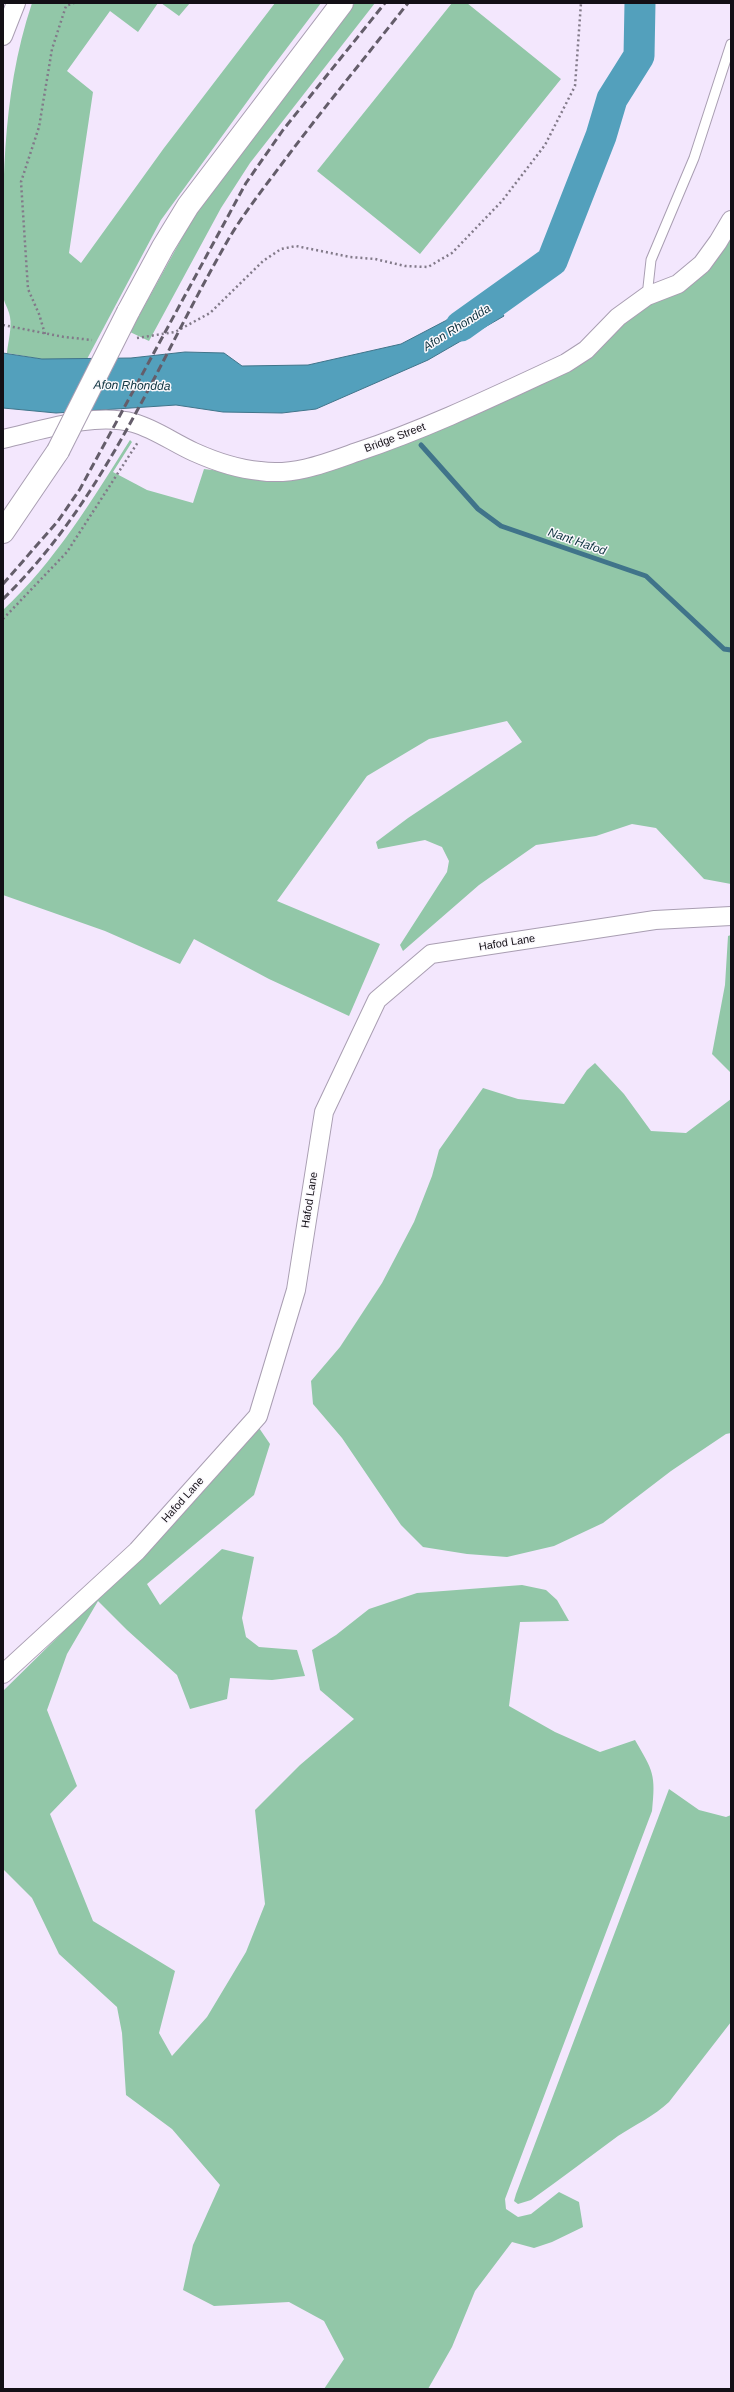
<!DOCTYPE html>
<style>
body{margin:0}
#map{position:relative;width:734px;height:2392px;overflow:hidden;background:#f3e7fd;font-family:Helvetica,sans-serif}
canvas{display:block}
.frame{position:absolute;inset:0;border:4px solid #130f16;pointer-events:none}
</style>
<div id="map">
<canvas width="734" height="2392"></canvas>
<div class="frame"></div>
</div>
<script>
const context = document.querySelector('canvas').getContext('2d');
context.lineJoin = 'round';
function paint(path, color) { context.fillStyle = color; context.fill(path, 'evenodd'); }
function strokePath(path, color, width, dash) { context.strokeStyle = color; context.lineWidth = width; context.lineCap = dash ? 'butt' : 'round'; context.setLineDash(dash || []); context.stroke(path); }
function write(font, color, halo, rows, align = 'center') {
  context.font = font + ' Helvetica,sans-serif'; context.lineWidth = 3; context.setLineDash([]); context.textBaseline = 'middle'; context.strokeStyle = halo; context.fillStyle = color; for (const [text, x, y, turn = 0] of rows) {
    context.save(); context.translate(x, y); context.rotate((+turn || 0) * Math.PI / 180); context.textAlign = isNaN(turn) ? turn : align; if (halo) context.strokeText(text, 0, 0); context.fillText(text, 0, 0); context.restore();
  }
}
const green = new Path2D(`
 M 32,3 L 158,3 L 138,32 L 110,11 L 67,71 L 93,92 L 69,253 L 81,263 L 164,148 L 275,3 L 321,3 L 268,73 L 161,220 L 87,359 L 42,359 L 7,353 C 8,342 12,328 10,317 C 9,309 3,302 3,294 C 3,194 0,99 32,3 Z
 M 161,3 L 190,3 L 179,16 Z
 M 355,3 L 375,3 L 250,163 L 221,208 L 149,341 L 130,332 L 194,216 L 277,103 Z
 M 452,3 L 467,3 L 561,79 L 420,254 L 317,171 Z
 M 731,234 L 731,884 L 704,879 L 656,828 L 632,824 L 596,836 L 536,845 L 479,885 L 403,951 L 400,945 L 447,872 L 449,861 L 442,847 L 425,840 L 378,849 L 376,842 L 408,818 L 522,742 L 507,721 L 429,739 L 367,776 L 277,901 L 380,944 L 349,1016 L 269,979 L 194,939 L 180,964 L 105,931 L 3,895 L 3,610 C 54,563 93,499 130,440 L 132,442 L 113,472 L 147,490 L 193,503 L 204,469 L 237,473 L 312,475 L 343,467 L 432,428 L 604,338 Z
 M 731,935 L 731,1073 L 712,1054 L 725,985 L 728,936 Z
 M 595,1063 L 624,1094 L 651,1131 L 686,1133 L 731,1099 L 731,1433 L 726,1434 L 671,1471 L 603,1523 L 554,1546 L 507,1557 L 467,1554 L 423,1547 L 401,1525 L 342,1438 L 313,1404 L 311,1381 L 340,1347 L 382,1283 L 414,1222 L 432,1176 L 439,1150 L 483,1088 L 518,1099 L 564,1104 L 587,1070 Z
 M 257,1425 L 270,1444 L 254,1495 L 147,1584 L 160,1605 L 222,1549 L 254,1557 L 242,1618 L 246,1637 L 259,1647 L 297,1650 L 305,1676 L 272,1680 L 230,1678 L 227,1699 L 190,1709 L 177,1675 L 127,1630 L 98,1601 L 67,1654 L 47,1710 L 77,1786 L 50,1814 L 93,1921 L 175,1971 L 159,2033 L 172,2056 L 207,2017 L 246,1952 L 265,1904 L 255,1810 L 300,1765 L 354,1719 L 320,1690 L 312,1650 L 336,1635 L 369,1609 L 417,1593 L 522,1585 L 546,1590 L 557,1600 L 569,1621 L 520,1622 L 509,1706 L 555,1732 L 600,1752 L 635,1740 C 653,1771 656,1774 652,1811 L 505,2199 L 506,2209 L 518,2217 L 531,2214 L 559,2192 L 579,2202 L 583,2227 L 552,2242 L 534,2248 L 512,2242 L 475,2291 L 452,2347 L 428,2389 L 324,2389 L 344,2359 L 324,2321 L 289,2302 L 214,2306 L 183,2290 L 193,2245 L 220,2185 L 172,2129 L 126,2095 L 122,2033 L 117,2007 L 59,1954 L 32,1898 L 3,1869 L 3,1691 L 70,1625 Z
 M 669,1789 L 699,1810 L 726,1817 L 731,1815 L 731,2022 L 669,2102 C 654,2116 635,2125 618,2136 C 589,2157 561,2179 531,2200 L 518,2204 L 514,2201 L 516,2194 Z`);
const water = new Path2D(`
 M 489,293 L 504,316 L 428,360 L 316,409 L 282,413 L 223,412 L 176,405 L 56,413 L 3,408 L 3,353 L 42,359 L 131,358 L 185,352 L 224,353 L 242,366 L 308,365 L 401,344 L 445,321 Z`);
const stream = new Path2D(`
 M 421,445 L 478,509 L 501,526 L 646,576 L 724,649 L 731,650`);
const river = new Path2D(`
 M 461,326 L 552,261 L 601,136 L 612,99 L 639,56 L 640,3`);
const path = new Path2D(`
 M 3,325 L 64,337 L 92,340
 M 45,334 L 39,314 L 28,289 L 21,182 L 39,127 L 52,49 L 66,6 L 74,3
 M 137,338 L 175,332 L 210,313 L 263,261 L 281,249 L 296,246 L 350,257 L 375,259 L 405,266 L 428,267 L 452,253 L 502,201 L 545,145 L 575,86 L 581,3
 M 3,619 L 67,552 L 138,442`);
const lane = new Path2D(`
 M 647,296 L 651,260 L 694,158 L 731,44`);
const street = new Path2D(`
 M 3,36 L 16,3
 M 3,439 C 43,430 94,412 134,423 C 155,429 174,443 194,452 C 214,461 238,469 260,471 C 294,476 326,463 357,452 C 429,428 497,395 566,363 L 586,350 L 618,317 L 647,296 L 678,284 L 702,264 L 718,242 L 731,220
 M 3,1674 L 137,1551 L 258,1416 L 296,1290 L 324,1112 L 377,1000 L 431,954 L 655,920 L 731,916`);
const primary = new Path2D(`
 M 128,312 L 163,247 L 188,206 L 342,3
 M 3,532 L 58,451`);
const rail = new Path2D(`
 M 3,584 L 58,521 L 80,489 L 246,183 L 283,130 L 385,3
 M 3,599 C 106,499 157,363 228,240 C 245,211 267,184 287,157 C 326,105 368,54 408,3`);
const primaryBridge = new Path2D(`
 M 58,451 L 128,312`);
const streetNames = [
 ["Bridge Street",395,438,-21],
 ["Hafod Lane",507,943,-9],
 ["Hafod Lane",310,1200,-81],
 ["Hafod Lane",183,1500,-48]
];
const waterNames = [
 ["Afon Rhondda",457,328,-32],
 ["Afon Rhondda",132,386,1],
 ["Nant Hafod",577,542,19]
];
paint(green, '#92c7a8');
paint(water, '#53a0bc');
strokePath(water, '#40748a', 1);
strokePath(stream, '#40748a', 5);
strokePath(river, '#53a0bc', 31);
strokePath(lane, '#a99eb2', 11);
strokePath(street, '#a99eb2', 20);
strokePath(primary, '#a99eb2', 24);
strokePath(path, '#827a89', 2.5, [2, 3]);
strokePath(lane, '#fff', 9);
strokePath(street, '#fff', 18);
strokePath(primary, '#fff', 22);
strokePath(rail, '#645d6a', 3, [8, 4]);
strokePath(primaryBridge, '#a99eb2', 24, []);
strokePath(primaryBridge, '#fff', 22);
write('11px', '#130f16', '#fbf9fd', streetNames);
write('italic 12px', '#0d323e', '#fbf9fd', waterNames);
</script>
